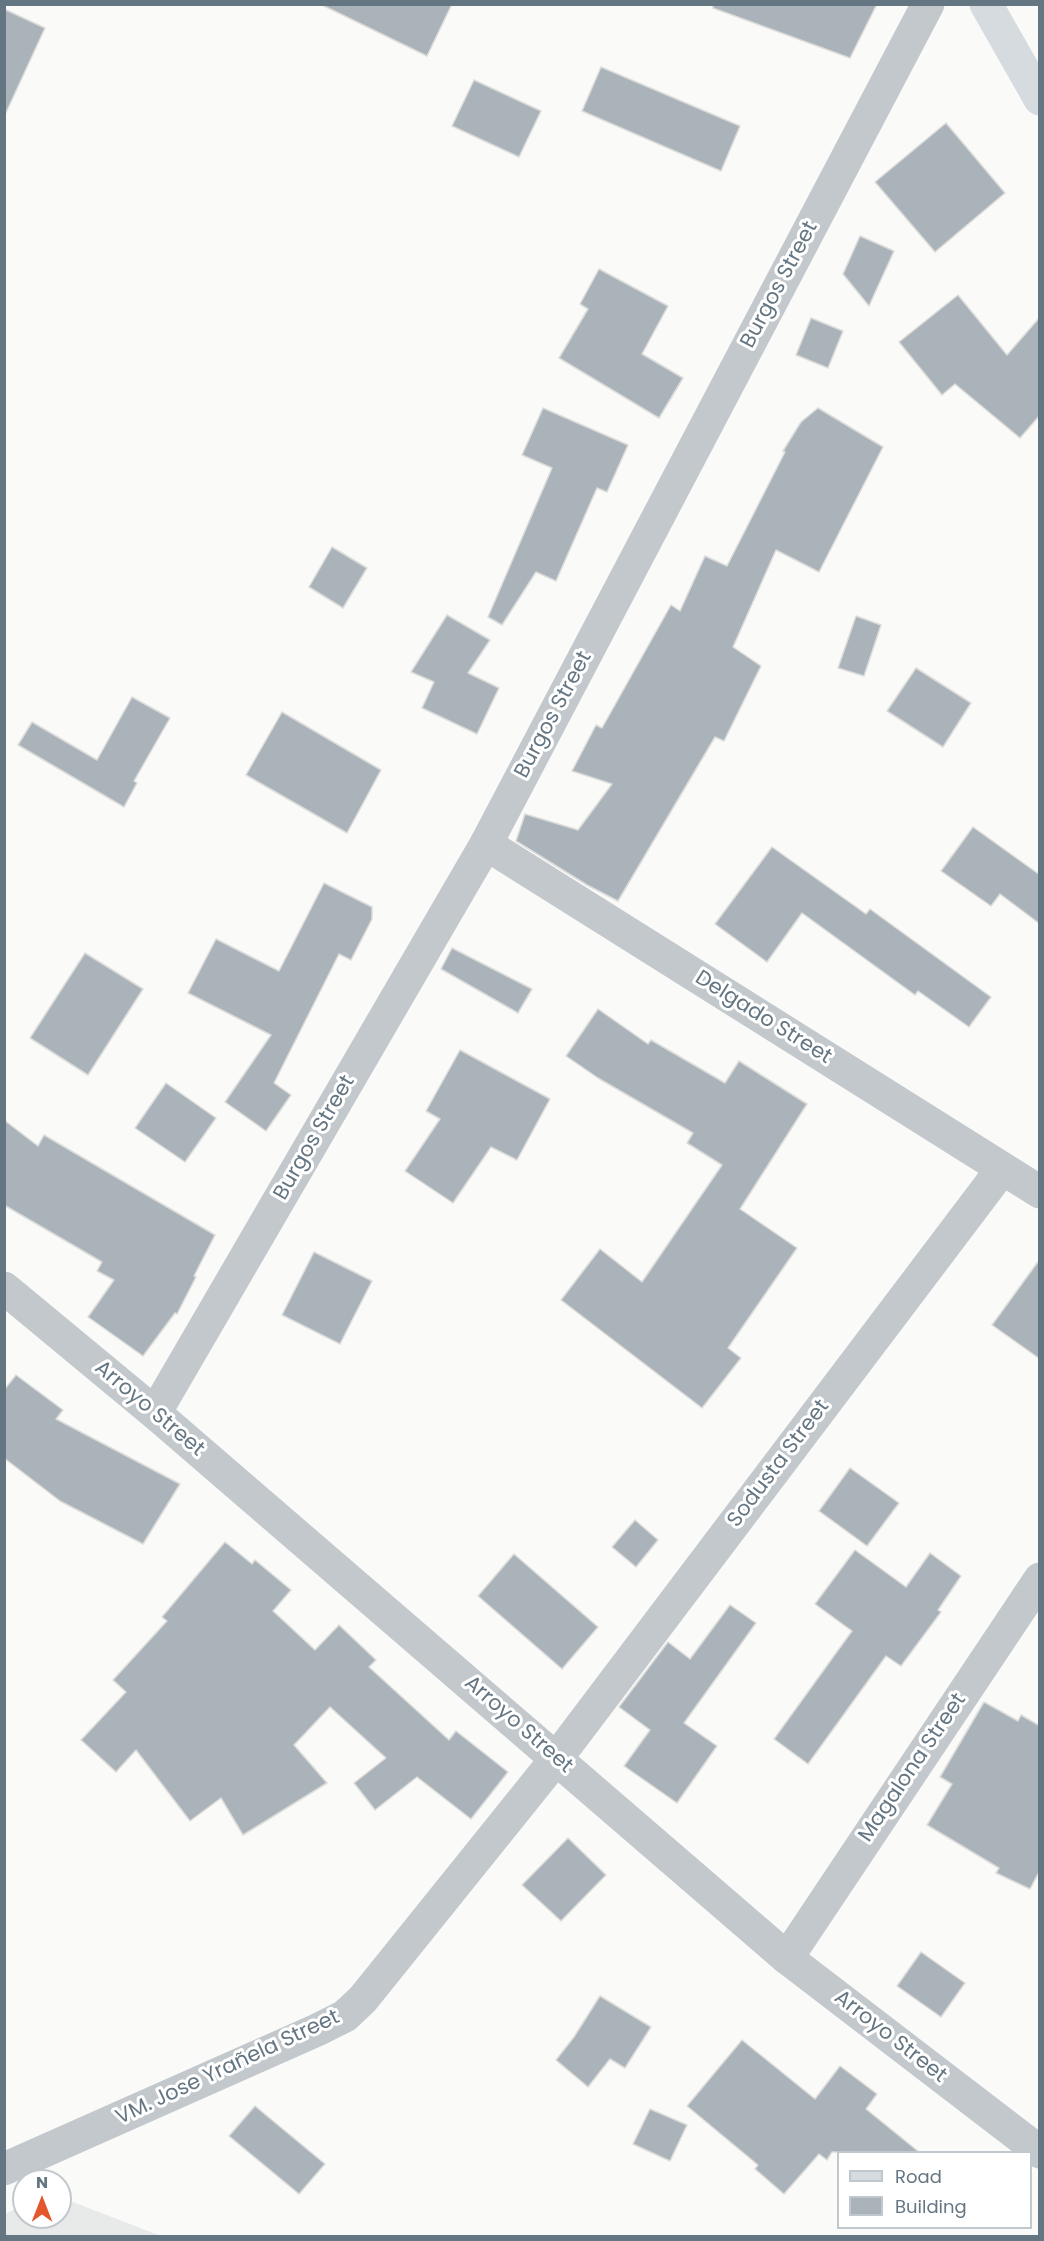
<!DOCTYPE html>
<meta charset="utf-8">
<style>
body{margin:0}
#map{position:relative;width:1044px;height:2241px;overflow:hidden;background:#fafaf8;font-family:Poppins,sans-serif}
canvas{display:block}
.frame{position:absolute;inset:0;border:6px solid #657683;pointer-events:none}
.legend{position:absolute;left:837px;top:2151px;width:195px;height:78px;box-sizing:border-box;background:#fff;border:2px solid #c1c8cd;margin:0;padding:8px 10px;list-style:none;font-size:18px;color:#657683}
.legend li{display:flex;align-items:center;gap:12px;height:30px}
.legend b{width:30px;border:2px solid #c1c8cd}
.north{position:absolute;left:12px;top:2169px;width:60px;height:60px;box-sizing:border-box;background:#fff;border:2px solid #c1c8cd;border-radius:50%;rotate:0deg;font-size:16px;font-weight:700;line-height:24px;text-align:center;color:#657683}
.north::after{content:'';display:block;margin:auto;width:21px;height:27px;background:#e4572e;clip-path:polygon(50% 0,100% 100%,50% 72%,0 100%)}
</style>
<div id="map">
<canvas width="1044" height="2241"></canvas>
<div class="frame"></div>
<ul class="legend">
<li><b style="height:8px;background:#d6dbdf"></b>Road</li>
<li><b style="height:16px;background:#aab3b9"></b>Building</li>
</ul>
<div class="north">N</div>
</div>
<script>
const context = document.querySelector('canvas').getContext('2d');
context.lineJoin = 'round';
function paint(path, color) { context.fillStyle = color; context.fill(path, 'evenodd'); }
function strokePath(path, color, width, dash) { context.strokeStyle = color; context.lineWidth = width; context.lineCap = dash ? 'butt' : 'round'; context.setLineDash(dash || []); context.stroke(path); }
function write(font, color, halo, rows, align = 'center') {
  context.font = font + ' Poppins,sans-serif'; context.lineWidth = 6; context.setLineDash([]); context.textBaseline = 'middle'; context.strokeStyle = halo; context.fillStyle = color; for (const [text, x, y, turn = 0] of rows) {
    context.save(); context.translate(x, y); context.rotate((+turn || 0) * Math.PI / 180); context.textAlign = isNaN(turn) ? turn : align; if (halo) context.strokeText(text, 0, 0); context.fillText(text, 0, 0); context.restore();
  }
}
const built = new Path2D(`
 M 60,2197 L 161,2236 L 5,2236 L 5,2214 L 24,2205 L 24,2217 L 60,2217 Z`);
const building = new Path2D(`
 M 320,4 L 452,4 L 427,56 Z
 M 713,4 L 877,4 L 850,58 L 713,8 Z
 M 4,9 L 45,28 L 4,117 Z
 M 601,67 L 740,126 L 721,171 L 582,111 Z
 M 474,80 L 541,111 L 519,157 L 452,126 Z
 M 946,123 L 1005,193 L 935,252 L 875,182 Z
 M 860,236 L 894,251 L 869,306 L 843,274 Z
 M 599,269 L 668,306 L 642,354 L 683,378 L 659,418 L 559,358 L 588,309 L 580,304 Z
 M 958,295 L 1007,355 L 1040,317 L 1040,415 L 1020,438 L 955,384 L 942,395 L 899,342 Z
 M 811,318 L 843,331 L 828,368 L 796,355 Z
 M 543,408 L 628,445 L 607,492 L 597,488 L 556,581 L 536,572 L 502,625 L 488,617 L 552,468 L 522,455 Z
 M 818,408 L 883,447 L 819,572 L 776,550 L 733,647 L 761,666 L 724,741 L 715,737 L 618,901 L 587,885 L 516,841 L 525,814 L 578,830 L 612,784 L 572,771 L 596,725 L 602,728 L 671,605 L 680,611 L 705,556 L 727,566 L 785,452 L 783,451 L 801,422 Z
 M 332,547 L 367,568 L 343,608 L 309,587 Z
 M 447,615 L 490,640 L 468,673 L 499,688 L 477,734 L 422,708 L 434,682 L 411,672 Z
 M 856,616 L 881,625 L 864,676 L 838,668 Z
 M 916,668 L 971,703 L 943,747 L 887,711 Z
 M 132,697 L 170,718 L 134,781 L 137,783 L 124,807 L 18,745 L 32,722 L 97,760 Z
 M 282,712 L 381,770 L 347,833 L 246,775 Z
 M 973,827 L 1040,875 L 1040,924 L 1000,894 L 991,906 L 941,871 Z
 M 772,847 L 866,914 L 870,909 L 991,997 L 969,1027 L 918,991 L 915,995 L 802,913 L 767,962 L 715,924 Z
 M 324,883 L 372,907 L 372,919 L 351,960 L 339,954 L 274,1083 L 291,1095 L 266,1131 L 225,1102 L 271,1035 L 188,993 L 216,939 L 279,971 Z
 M 452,948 L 532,989 L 518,1013 L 441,969 Z
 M 85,953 L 143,989 L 88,1075 L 30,1038 Z
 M 598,1009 L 648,1044 L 651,1040 L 725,1083 L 739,1061 L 807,1104 L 740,1209 L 797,1248 L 728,1348 L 741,1358 L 702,1408 L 561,1300 L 600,1249 L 642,1282 L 722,1165 L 687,1143 L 693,1133 L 598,1078 L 566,1056 Z
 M 460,1050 L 550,1099 L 517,1160 L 491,1147 L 453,1203 L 405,1171 L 440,1119 L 426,1111 Z
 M 166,1083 L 216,1118 L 185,1162 L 135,1128 Z
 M 4,1120 L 38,1146 L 44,1135 L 215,1235 L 194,1276 L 196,1277 L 177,1314 L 175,1313 L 143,1356 L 88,1317 L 114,1280 L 97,1271 L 102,1262 L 4,1205 Z
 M 314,1252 L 372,1281 L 340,1344 L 282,1315 Z
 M 1040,1259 L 1040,1359 L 992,1325 Z
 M 16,1375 L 63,1410 L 56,1419 L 180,1484 L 143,1544 L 60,1501 L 4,1458 L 4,1390 Z
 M 850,1468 L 899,1503 L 867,1546 L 819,1511 Z
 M 635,1520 L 658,1540 L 636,1567 L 612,1547 Z
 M 225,1542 L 252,1564 L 255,1560 L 291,1590 L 273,1611 L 315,1650 L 339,1625 L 376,1660 L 369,1667 L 449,1740 L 456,1731 L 508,1772 L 471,1819 L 417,1777 L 375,1810 L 354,1783 L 386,1758 L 330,1707 L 294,1745 L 327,1783 L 243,1835 L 221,1798 L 190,1821 L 136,1750 L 116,1772 L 81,1740 L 126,1692 L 113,1680 L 167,1621 L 162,1617 Z
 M 855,1550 L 906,1587 L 930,1553 L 961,1576 L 938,1610 L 941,1612 L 901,1666 L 886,1656 L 808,1764 L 774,1739 L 852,1631 L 815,1604 Z
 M 514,1554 L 598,1627 L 562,1669 L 478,1596 Z
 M 730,1605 L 756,1623 L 684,1723 L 717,1746 L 677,1803 L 624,1766 L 650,1730 L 619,1707 L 668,1642 L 690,1659 Z
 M 984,1702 L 1018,1721 L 1021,1715 L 1040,1726 L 1040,1870 L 1030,1889 L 996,1873 L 999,1868 L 927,1825 L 952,1784 L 940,1777 Z
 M 568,1838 L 606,1875 L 561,1921 L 522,1885 Z
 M 921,1952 L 965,1983 L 941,2017 L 897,1986 Z
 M 600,1996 L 651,2027 L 625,2068 L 610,2059 L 588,2087 L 556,2060 L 574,2037 Z
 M 742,2040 L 815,2099 L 840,2066 L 877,2094 L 866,2109 L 919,2152 L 832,2152 L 827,2160 L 819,2154 L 784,2194 L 755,2169 L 758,2165 L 687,2106 Z
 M 255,2106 L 325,2164 L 299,2194 L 229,2136 Z
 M 650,2109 L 687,2125 L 670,2161 L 633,2144 Z`);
const minor = new Path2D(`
 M 486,844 L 1040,1192
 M 4,1288 L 155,1413
 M 787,1958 L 1040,1579
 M 4,2169 L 317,2030 L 345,2016 L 363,1999 L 556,1759 L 1002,1169`);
const tertiary = new Path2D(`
 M 928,4 L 486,844 L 155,1413 L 787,1958 L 1040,2152`);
const primary = new Path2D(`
 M 986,4 L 1040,99`);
const streetNames = [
 ["Burgos Street",780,285,-62],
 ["Burgos Street",554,715,-62],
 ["Delgado Street",763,1018,32],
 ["Burgos Street",315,1138,-60],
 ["Arroyo Street",149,1409,40],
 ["Sodusta Street",779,1464,-53],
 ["Arroyo Street",518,1725,41],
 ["Magalona Street",913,1768,-56],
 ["Arroyo Street",890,2037,38],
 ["VM. Jose Yrañela Street",228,2068,-25]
];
paint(built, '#e8e9e9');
paint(building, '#aab3b9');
strokePath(building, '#dcdcda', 1.5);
strokePath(minor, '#c3c8cc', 33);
strokePath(tertiary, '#c3c8cc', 33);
strokePath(primary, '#d6dbdf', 33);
write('21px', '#657683', '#fff', streetNames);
</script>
